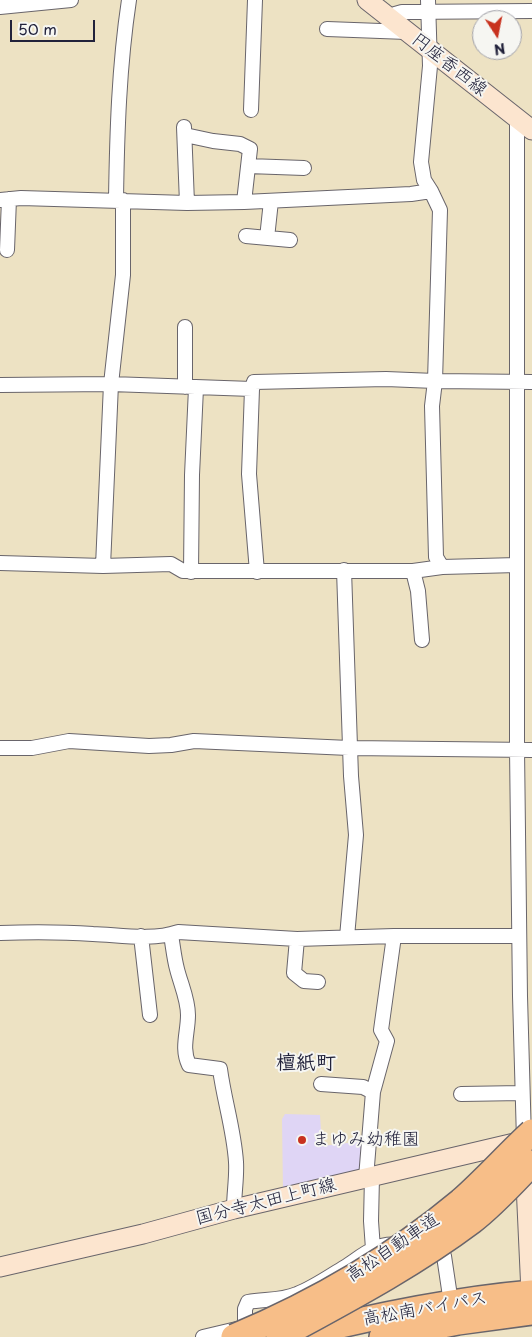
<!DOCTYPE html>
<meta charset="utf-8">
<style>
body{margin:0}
#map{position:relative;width:532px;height:1337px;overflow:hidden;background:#ede2c3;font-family:"Playpen Sans",sans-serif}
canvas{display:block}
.north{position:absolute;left:472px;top:10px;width:50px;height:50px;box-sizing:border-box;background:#f6f6f2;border:1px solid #a1a1a9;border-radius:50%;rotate:169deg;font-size:14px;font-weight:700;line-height:20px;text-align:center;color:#22223b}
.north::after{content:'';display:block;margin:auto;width:18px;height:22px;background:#c8321e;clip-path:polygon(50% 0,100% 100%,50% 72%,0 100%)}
.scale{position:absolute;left:10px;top:20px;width:85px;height:22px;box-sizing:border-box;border:2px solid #22223b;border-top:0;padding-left:6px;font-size:15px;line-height:18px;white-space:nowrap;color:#22223b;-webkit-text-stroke:4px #f6f6f2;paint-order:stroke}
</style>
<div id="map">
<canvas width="532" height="1337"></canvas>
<div class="north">N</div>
<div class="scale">50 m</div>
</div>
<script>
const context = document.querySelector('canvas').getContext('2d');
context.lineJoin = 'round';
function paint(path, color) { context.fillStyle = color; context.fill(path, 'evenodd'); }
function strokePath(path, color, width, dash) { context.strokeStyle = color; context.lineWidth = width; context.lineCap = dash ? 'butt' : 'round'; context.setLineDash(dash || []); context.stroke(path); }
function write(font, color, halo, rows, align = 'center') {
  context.font = font + ' "Playpen Sans","Klee One",sans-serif'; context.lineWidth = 4; context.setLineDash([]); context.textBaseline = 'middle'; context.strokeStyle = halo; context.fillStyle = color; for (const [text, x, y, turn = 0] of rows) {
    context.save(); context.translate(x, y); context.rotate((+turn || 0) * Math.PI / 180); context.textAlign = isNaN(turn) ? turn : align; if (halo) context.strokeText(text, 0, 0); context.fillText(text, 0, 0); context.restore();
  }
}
const built = new Path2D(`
 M 285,1114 L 320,1115 L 322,1146 L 364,1141 L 363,1174 L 283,1191 L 282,1119 Z`);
const street = new Path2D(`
 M 428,0 L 430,66 L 421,162 L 424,180 L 431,191 L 440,210 L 435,381 L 432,406 L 436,557 L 442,567
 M 0,7 L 71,0
 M 389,18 L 395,14 L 402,12 L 532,11
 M 327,29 L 407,32
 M 251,110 L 255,0
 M 517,118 L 517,749 L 520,996 L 524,1140
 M 184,127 L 187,203
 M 185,135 L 213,141 L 240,144 L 250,149 L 244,202
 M 248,166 L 304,168
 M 0,200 L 21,198 L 187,203 L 244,202 L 411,194 L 431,191
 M 116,200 C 117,133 119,66 129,0
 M 246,236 L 290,240
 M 267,238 L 271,201
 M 7,250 L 9,199
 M 185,327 L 185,387
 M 0,385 L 111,384 L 252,389 L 254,382 L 386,379 L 435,381 L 532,382
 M 252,389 L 249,474 L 257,572
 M 0,563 L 103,566 L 171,564 L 183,571 L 413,571 L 442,567 L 517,565
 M 103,566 L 111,384 L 123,275 L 123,200
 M 344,570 L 351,776 L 356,835 L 347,937
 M 413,571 L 418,591 L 422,640
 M 191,572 L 192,475 L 196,388
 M 0,748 L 32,748 L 69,741 L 149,746 L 171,745 L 194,741 L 349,748 L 532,750
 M 0,933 C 31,932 62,932 93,934 C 120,935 152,941 178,932 L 297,939 L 394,936 L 519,936
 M 171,935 C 173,946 174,958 177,969 C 181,985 188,999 188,1015 C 188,1033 181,1048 189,1065 L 220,1069 C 224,1100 234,1130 236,1162 C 237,1177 234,1193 234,1209
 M 141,936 L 150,1015
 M 297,939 L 294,973 L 304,981 L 318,982
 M 321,1084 L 363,1087 L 373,1092
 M 461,1094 L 522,1093
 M 372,1177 L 371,1221 L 373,1249
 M 366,1178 L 373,1092 L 387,1041 L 381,1030 L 394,936
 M 428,1250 L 440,1252 L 444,1256 L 451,1303
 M 245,1327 L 245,1309 L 248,1302 C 264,1299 281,1301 297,1294 C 313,1288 330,1276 345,1267 C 361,1257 376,1242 397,1245
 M 203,1337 L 241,1328`);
const secondary = new Path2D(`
 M 367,0 L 532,130
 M 525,1162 L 531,1293
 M 0,1267 L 143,1234 L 234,1209 L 523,1141`);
const highway = new Path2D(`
 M 291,1337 C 370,1317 451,1300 532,1293
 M 382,1337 L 458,1322 L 532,1312`);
const highwayBridge = new Path2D(`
 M 234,1337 C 315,1303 394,1257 461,1201 C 486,1179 508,1154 532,1132
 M 279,1337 C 345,1301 412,1266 472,1221 C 493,1205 514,1182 532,1163`);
const markers = [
 [302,1140,5,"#c8321e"]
];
const streetNames = [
 ["円座香西線",449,65,38],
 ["国分寺太田上町線",266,1202,-14],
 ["高松自動車道",393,1248,-34],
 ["高松南バイパス",425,1309,-10]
];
const poiNames = [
 ["まゆみ幼稚園",312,1140]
];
const quarterNames = [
 ["檀紙町",306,1063]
];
paint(built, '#dfd5f5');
strokePath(street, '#69656b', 16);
strokePath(secondary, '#69656b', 21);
strokePath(highway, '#69656b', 28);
strokePath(street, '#fff', 14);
strokePath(secondary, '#fce5cf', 19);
strokePath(highway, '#f7be88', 25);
strokePath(highwayBridge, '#69656b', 28, []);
strokePath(highwayBridge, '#f7be88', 25);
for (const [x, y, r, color] of markers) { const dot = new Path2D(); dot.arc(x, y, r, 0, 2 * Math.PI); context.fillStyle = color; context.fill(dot); strokePath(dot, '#f6f6f2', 2); }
write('18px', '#22223b', '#f6f6f2', streetNames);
write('18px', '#22223b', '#f6f6f2', poiNames, 'left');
write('bold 20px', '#22223b', '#f6f6f2', quarterNames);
</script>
